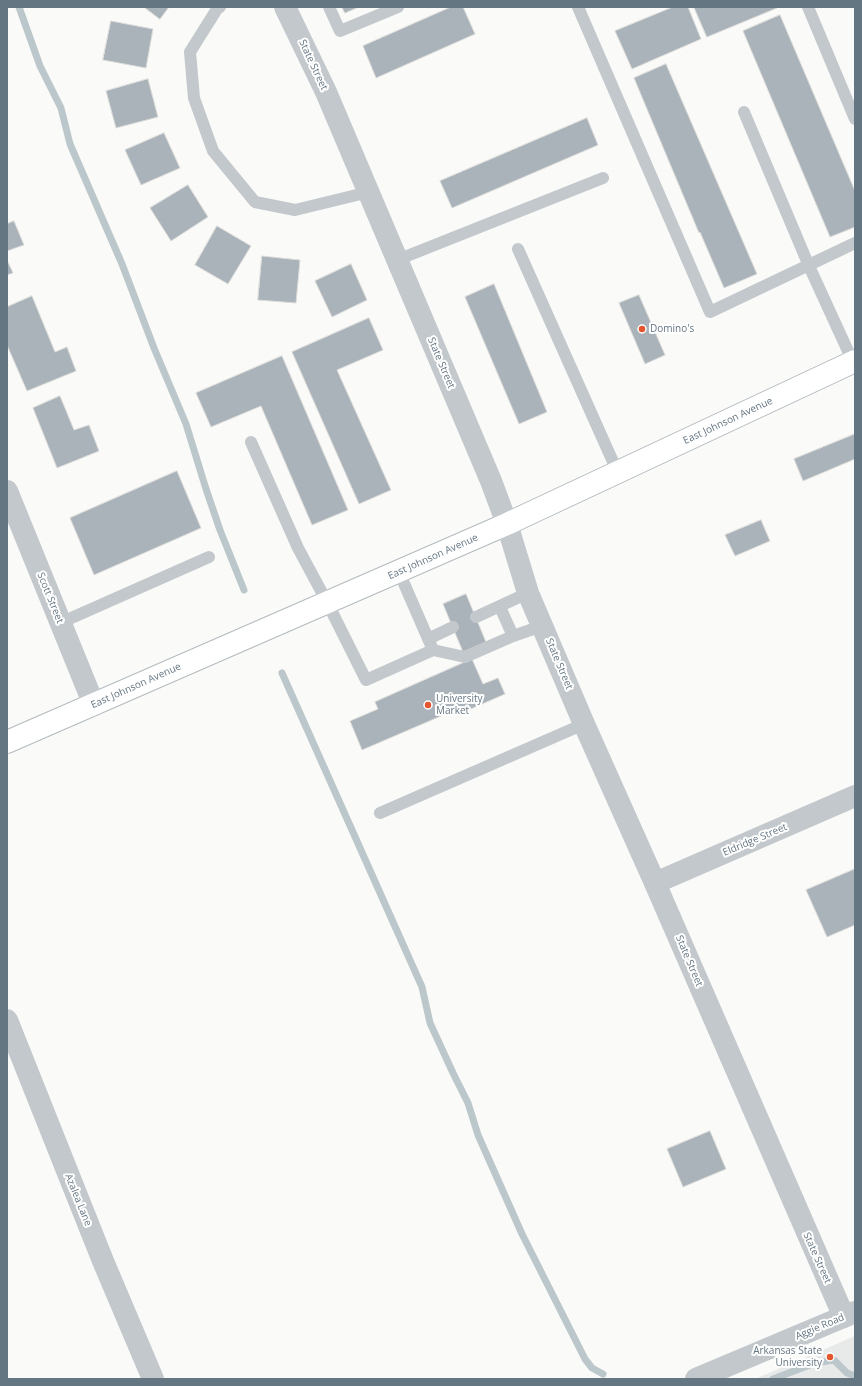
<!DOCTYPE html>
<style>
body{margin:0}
#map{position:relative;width:862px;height:1386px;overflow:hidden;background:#fafaf8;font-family:"Open Sans",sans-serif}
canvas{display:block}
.frame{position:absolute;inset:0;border:8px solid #657683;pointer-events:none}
</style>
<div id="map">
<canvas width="862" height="1386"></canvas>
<div class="frame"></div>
</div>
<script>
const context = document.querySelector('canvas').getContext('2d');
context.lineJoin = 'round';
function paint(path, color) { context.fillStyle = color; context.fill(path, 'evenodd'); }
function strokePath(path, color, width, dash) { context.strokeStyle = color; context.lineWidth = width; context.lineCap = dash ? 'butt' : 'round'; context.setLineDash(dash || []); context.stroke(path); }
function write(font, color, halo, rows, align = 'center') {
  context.font = font + ' "Open Sans",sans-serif'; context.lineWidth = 4; context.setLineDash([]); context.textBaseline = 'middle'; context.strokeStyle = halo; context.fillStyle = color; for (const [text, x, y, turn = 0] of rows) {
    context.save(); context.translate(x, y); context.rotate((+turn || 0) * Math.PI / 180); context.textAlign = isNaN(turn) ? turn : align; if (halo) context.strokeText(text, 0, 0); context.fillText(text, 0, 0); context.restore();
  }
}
const built = new Path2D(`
 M 855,1336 L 855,1379 L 755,1379 Z`);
const stream = new Path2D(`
 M 19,7 L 40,66 L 61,108 L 70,144 L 122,264 L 154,348 L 186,424 L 206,489 L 220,530 L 244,590
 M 282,673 L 422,987 L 430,1023 L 453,1073 L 468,1103 L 478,1135 L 522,1234 L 585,1359 L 592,1368 L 603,1374
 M 773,1379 L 815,1363 L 834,1360 L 847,1373 L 855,1376`);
const building = new Path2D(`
 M 144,7 L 169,7 L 160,19 Z
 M 342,7 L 359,7 L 345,13 Z
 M 451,7 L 463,7 L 475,34 L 376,78 L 363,46 Z
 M 673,7 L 688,7 L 701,39 L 632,69 L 615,31 Z
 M 694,7 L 777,7 L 777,8 L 707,37 Z
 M 780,15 L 855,191 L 855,227 L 830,237 L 743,31 Z
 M 111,21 L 153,29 L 146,68 L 103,60 Z
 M 666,64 L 757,274 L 724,288 L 700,232 L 699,233 L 634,78 Z
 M 148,79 L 158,117 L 116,128 L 106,91 Z
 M 587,118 L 598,145 L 452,208 L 440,181 Z
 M 164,133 L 180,168 L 141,185 L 125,150 Z
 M 188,185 L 208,217 L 171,241 L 150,208 Z
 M 14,221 L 24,245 L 7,251 L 7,224 Z
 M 217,226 L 251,246 L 228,284 L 195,265 Z
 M 262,256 L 300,260 L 296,303 L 258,300 Z
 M 7,260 L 13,273 L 7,275 Z
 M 351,264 L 367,300 L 332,317 L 315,281 Z
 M 494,284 L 547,412 L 519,424 L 465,297 Z
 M 639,295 L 665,355 L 645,364 L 619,303 Z
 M 32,296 L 55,352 L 67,347 L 76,371 L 27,391 L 7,345 L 7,307 Z
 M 369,318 L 383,350 L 337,370 L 391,490 L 359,504 L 292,352 Z
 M 282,356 L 348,510 L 312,525 L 261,406 L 211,427 L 196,393 Z
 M 60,396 L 74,430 L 89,425 L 99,451 L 57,468 L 33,408 Z
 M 855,434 L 855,459 L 803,481 L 794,459 Z
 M 177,471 L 201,528 L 94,575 L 70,518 Z
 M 761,520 L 770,541 L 735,556 L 725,535 Z
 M 466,594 L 486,642 L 463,652 L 443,604 Z
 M 472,659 L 483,684 L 498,678 L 505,694 L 457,715 L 455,710 L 362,750 L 350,721 L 378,709 L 375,702 Z
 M 855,869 L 855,925 L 827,937 L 806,890 Z
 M 710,1131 L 726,1169 L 683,1187 L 667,1149 Z`);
const service = new Path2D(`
 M 220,7 L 217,9 L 190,52 L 194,98 L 213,151 L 255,202 L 295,210 L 369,192
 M 329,7 L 340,31 L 398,7
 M 578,7 L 710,312 L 855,243
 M 808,7 L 855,119
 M 744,112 L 809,266 L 853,362
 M 518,249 L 618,473
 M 397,260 L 603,178
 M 251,442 L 298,548 L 327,602 L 366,680 L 433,650 L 399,572
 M 500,607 L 513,636
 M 476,617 L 528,593
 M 60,623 L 209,557
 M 428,639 L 453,627
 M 433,650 L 465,657 L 513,636 L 542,626
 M 380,813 L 584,724`);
const minor = new Path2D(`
 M 285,7 L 326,92 L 491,481 L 507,524 L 528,593 L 584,724 L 655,883 L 844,1317
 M 7,491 L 94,705
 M 655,883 L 855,796
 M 7,1020 L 103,1261 L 153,1379`);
const tertiary = new Path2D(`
 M 696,1379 L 855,1312`);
const secondary = new Path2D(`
 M 7,742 L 507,524 L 855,361`);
const markers = [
 [642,329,4,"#e4572e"],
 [428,705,4,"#e4572e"],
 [830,1357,4,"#e4572e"]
];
const streetNames = [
 ["State Street",313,65,65],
 ["State Street",441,363,67],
 ["East Johnson Avenue",728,421,-25],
 ["East Johnson Avenue",433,557,-24],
 ["Scott Street",50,598,68],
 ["State Street",559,664,67],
 ["East Johnson Avenue",136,686,-24],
 ["Eldridge Street",755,840,-23],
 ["State Street",689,961,67],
 ["Azalea Lane",78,1200,68],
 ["State Street",817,1258,66],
 ["Aggie Road",820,1327,-23]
];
const poiNames = [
 ["Domino's",650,329],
 ["University",436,699],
 ["Market",436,711],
 ["Arkansas State",822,1351,"right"],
 ["University",822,1363,"right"]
];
paint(built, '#e8e9e9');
strokePath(stream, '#bbc7cb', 7);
paint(building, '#aab3b9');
strokePath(building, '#dcdcda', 1);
strokePath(secondary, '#b3babf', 24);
strokePath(service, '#c3c8cc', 12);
strokePath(minor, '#c3c8cc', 22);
strokePath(tertiary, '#c3c8cc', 22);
strokePath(secondary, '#fff', 22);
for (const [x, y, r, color] of markers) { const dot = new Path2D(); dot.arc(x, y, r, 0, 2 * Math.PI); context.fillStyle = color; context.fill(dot); strokePath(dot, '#fff', 1.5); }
write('10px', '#657683', '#fff', streetNames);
write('10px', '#657683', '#fff', poiNames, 'left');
</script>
